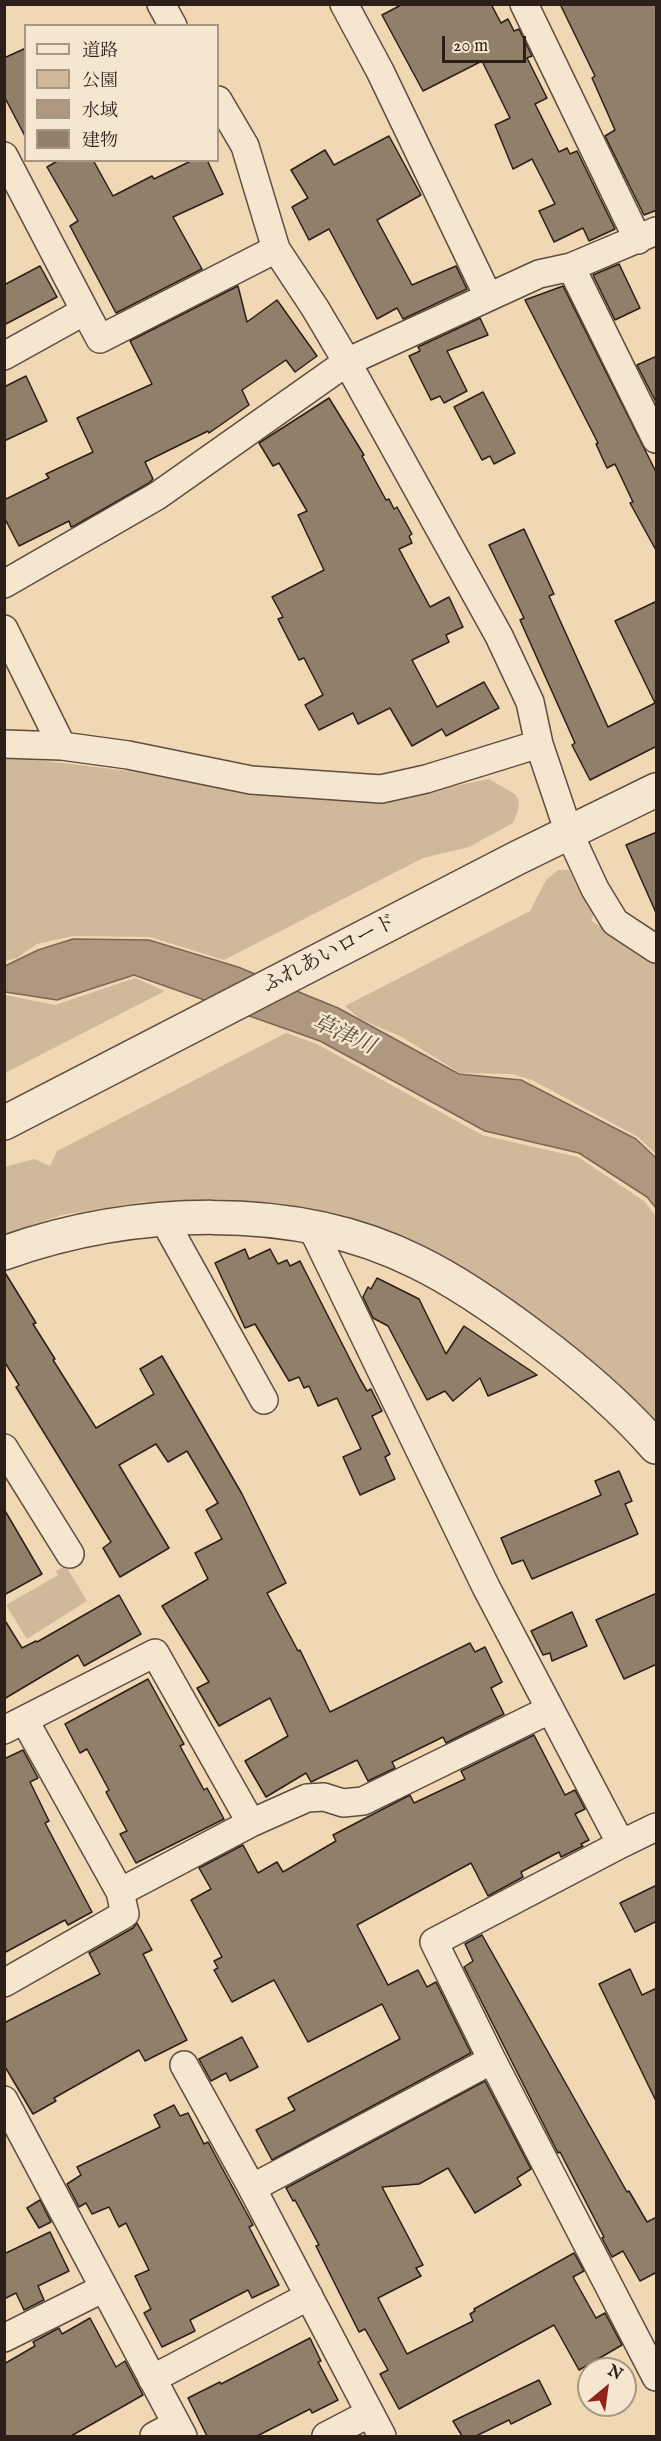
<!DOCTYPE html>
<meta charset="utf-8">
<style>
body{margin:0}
#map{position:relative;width:661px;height:2441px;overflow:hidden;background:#f1d8b5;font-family:"IM FELL English","Noto Serif JP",serif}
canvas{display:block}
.frame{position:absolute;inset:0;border:6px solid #2c1e18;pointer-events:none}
.legend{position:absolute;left:24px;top:24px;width:195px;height:138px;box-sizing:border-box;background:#f6e6cf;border:2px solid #a59686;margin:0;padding:8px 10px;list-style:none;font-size:18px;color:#2c1e18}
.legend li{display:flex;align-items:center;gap:12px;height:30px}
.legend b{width:30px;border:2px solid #a59686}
.north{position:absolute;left:577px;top:2357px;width:60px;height:60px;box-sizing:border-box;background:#f6e6cf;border:2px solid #a59686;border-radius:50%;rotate:29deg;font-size:16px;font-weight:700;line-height:24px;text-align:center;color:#2c1e18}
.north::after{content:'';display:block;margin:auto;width:21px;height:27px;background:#8f2418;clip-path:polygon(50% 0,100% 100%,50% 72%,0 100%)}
.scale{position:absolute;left:442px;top:36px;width:84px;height:27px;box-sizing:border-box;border:3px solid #2c1e18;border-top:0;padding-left:8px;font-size:18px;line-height:21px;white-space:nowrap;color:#2c1e18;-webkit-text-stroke:4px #f6e6cf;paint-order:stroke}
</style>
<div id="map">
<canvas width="661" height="2441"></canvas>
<div class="frame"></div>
<ul class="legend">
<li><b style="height:8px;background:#f6e6cf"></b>道路</li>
<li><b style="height:16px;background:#d0b89a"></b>公園</li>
<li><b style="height:16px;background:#ae9980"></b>水域</li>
<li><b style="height:16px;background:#927f6a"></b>建物</li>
</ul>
<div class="north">N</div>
<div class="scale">20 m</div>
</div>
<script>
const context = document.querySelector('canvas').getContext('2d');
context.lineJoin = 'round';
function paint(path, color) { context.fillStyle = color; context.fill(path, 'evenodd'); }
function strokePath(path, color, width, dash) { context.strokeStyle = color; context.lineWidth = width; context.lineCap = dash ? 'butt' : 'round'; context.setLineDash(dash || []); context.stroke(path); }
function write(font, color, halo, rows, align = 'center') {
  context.font = font + ' "IM FELL English","Noto Serif JP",serif'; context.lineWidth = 5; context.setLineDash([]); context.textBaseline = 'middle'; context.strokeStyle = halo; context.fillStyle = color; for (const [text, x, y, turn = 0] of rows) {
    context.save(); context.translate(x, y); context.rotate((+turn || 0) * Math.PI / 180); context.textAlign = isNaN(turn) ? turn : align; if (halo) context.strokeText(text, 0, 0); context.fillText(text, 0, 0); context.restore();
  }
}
const green = new Path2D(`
 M 4,756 L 129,771 L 246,793 L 343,801 L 391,799 L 489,779 L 515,794 L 519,802 L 518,811 L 513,823 L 469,847 L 423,858 L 224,960 L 150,937 L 73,936 L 37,944 L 17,958 L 5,961 Z
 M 558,870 L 569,870 L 584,900 L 593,913 L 592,921 L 656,964 L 656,1154 L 638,1137 L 532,1080 L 512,1074 L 460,1073 L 402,1037 L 360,1019 L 345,1006 L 530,911 L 546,880 Z
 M 135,978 L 165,991 L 5,1073 L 5,995 L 55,1005 Z
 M 286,1033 L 317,1044 L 482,1135 L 578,1157 L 644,1201 L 656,1216 L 656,1424 L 375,1229 L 322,1212 L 218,1199 L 142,1202 L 62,1215 L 5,1234 L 5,1167 L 34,1159 L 50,1166 L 57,1151 Z
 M 66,1566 L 87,1601 L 27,1639 L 6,1605 L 58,1575 L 56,1571 Z`);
const water = new Path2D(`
 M 73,939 L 149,940 L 238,967 L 338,1008 L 459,1074 L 521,1080 L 636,1139 L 656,1158 L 656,1208 L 647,1197 L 579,1153 L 485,1131 L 320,1041 L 134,975 L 57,1000 L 5,992 L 5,966 L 38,950 Z`);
const building = new Path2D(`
 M 403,4 L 491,4 L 501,23 L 508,19 L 514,31 L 519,29 L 532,56 L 527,58 L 547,98 L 535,104 L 559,152 L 567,148 L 570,154 L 577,151 L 615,229 L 589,241 L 583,228 L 554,242 L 539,211 L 555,204 L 532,159 L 513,169 L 495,125 L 510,118 L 482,61 L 423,91 L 382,15 Z
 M 560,4 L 657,4 L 657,210 L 644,215 L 605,136 L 615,130 L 592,78 L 595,76 Z
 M 26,48 L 26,138 L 4,96 L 4,58 Z
 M 389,136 L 421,195 L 377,220 L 412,285 L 456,266 L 467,289 L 403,319 L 397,308 L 377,319 L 329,229 L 309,240 L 292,207 L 308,198 L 291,170 L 325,150 L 334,165 Z
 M 59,160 L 93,160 L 113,196 L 152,176 L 154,179 L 193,160 L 207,160 L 223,194 L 173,217 L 202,269 L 116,313 L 70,226 L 78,221 L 47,167 Z
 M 619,264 L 640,308 L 615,320 L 593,275 Z
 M 40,266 L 57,297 L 4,325 L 4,285 Z
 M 238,286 L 247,322 L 277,300 L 317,356 L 295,372 L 286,360 L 242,390 L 249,405 L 209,433 L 208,431 L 145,462 L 153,479 L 149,483 L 74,526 L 71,527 L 69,521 L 19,546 L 4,517 L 4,500 L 49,478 L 46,474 L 93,452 L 77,418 L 152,384 L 130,341 Z
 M 563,286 L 657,474 L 657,552 L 630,503 L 633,502 L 615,464 L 607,468 L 596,444 L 598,443 L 525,300 Z
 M 480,318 L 488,335 L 447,351 L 467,391 L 444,403 L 440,396 L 431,400 L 409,356 L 420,351 L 418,347 Z
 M 657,356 L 657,404 L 637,365 Z
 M 26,376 L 47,421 L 4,441 L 4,387 Z
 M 483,392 L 515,453 L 494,464 L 490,456 L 482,460 L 454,407 Z
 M 329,398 L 364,455 L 362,456 L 386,500 L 389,499 L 394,509 L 397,507 L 412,534 L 409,536 L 412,543 L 399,549 L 430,607 L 449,597 L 463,627 L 446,635 L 449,642 L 412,660 L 437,707 L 484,682 L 499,708 L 446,736 L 442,729 L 412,746 L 390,708 L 358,724 L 353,713 L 319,730 L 305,705 L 323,695 L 304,658 L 299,660 L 278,619 L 283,617 L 272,597 L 324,570 L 298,515 L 307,511 L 279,463 L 273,466 L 259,443 Z
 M 524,529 L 554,594 L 549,596 L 608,727 L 655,703 L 615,621 L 657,601 L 657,746 L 590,780 L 572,745 L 575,743 L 520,620 L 524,618 L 489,545 Z
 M 657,832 L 657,915 L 626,845 Z
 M 245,1249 L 249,1259 L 270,1249 L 278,1264 L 287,1260 L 290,1266 L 300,1261 L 360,1379 L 367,1391 L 371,1389 L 382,1411 L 372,1416 L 390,1454 L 385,1457 L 395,1479 L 360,1495 L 343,1457 L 361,1449 L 337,1398 L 318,1406 L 309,1386 L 304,1388 L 299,1377 L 289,1381 L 255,1324 L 245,1328 L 215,1263 Z
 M 4,1271 L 36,1323 L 33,1324 L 55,1359 L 53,1360 L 96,1428 L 154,1394 L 140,1369 L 162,1356 L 242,1494 L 286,1583 L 267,1593 L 298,1651 L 300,1650 L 330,1712 L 470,1643 L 475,1652 L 485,1647 L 502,1682 L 491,1688 L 504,1714 L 446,1743 L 443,1737 L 392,1762 L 395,1768 L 368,1781 L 357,1760 L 311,1782 L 306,1773 L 266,1797 L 245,1761 L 288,1736 L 270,1698 L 219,1726 L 197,1688 L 209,1682 L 162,1606 L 208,1579 L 195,1553 L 222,1539 L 206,1510 L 218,1503 L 187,1451 L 168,1462 L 156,1444 L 119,1465 L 169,1548 L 120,1577 L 103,1548 L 111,1542 L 16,1387 L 19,1385 L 4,1361 Z
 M 377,1278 L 419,1299 L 446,1354 L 464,1326 L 537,1375 L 488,1396 L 480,1378 L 453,1401 L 445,1391 L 427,1400 L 388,1326 L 373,1318 L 363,1297 L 368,1287 L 371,1289 Z
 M 619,1471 L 632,1501 L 625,1504 L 638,1534 L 532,1579 L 523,1560 L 512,1564 L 501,1538 L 601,1495 L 595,1481 Z
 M 4,1509 L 42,1574 L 4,1595 Z
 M 657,1593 L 657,1664 L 624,1679 L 596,1620 Z
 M 119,1595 L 141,1634 L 84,1666 L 78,1655 L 4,1699 L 4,1619 L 22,1648 L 36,1641 L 37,1642 Z
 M 572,1612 L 587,1646 L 552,1661 L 550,1653 L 543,1655 L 531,1631 Z
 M 148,1679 L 184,1744 L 180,1746 L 204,1790 L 207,1788 L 224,1819 L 136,1863 L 120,1834 L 127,1831 L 106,1792 L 109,1790 L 87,1749 L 80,1753 L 65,1724 Z
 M 534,1735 L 565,1795 L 575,1790 L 585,1809 L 575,1814 L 589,1840 L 581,1844 L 583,1846 L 561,1857 L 559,1852 L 521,1872 L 523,1877 L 488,1896 L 471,1863 L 357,1925 L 388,1985 L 418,1970 L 427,1987 L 436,1982 L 471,2053 L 272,2160 L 256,2130 L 295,2110 L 288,2098 L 400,2039 L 382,2004 L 308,2042 L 274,1980 L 232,2002 L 214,1970 L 218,1968 L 214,1961 L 222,1957 L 191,1900 L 211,1889 L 199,1868 L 243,1845 L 258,1873 L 277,1862 L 283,1872 L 336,1841 L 333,1835 L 410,1795 L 414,1803 L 465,1779 L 461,1771 Z
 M 23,1750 L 38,1778 L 30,1782 L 49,1821 L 45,1823 L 92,1912 L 68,1925 L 65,1920 L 4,1953 L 4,1759 Z
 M 657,1885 L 657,1921 L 635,1932 L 620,1903 Z
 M 137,1923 L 152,1950 L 143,1954 L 187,2040 L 145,2061 L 139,2050 L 54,2098 L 56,2101 L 33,2114 L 4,2065 L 4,2023 L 100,1974 L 89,1953 L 133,1928 Z
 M 482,1935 L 627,2192 L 629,2191 L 647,2222 L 657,2217 L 657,2272 L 640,2281 L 623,2251 L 612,2257 L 602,2238 L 604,2237 L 560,2152 L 558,2153 L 464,1967 L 473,1961 L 465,1944 Z
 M 630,1969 L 642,1995 L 657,1988 L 657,2103 L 599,1984 Z
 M 242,2037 L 258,2067 L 230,2081 L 226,2073 L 211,2081 L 199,2059 Z
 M 485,2081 L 531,2169 L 517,2178 L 521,2185 L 475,2213 L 448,2168 L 419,2184 L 382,2187 L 423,2265 L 416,2268 L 421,2276 L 378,2298 L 407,2354 L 473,2321 L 470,2314 L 475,2311 L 474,2309 L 574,2253 L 584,2271 L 573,2277 L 596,2318 L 605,2313 L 622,2345 L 579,2370 L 554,2325 L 399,2409 L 380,2374 L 388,2370 L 365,2329 L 359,2332 L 316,2246 L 319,2245 L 295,2200 L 293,2201 L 286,2188 Z
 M 174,2105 L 180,2116 L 188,2113 L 204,2144 L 208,2142 L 253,2225 L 249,2227 L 279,2285 L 252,2298 L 248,2290 L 190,2320 L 195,2331 L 162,2347 L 144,2313 L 151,2309 L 135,2276 L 149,2270 L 126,2223 L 119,2227 L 109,2207 L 92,2214 L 86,2203 L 79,2207 L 67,2184 L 81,2175 L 77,2167 L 160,2127 L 154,2115 Z
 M 40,2200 L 51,2222 L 39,2228 L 27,2208 Z
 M 50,2232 L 69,2271 L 38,2286 L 44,2300 L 24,2310 L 16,2293 L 4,2299 L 4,2254 Z
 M 90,2318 L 116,2367 L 125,2361 L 143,2395 L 71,2436 L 4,2436 L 4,2364 L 35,2346 L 33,2342 L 59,2328 L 62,2334 Z
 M 310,2338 L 321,2361 L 318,2362 L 338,2400 L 312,2413 L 310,2409 L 257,2436 L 207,2436 L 188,2398 L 220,2382 L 221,2384 Z
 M 539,2380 L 551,2404 L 511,2424 L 509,2420 L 476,2436 L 462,2436 L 453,2421 Z`);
const minor = new Path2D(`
 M 161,4 L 173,26
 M 344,4 L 380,71 L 488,296
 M 524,4 L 638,240
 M 218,100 L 245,146 L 276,249 L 315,308 L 347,362 L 499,636 L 530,702 L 539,744 L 569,833 L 595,889 L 615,922 L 656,949
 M 4,156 L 85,311
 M 571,267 L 656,439
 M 4,356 L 85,311 L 100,339 L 276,249
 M 4,584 L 157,496 L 347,362 L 539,274 L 571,267 L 656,231
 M 4,629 L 62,746
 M 4,744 L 62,746 L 128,755 L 251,780 L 381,789 L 426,779 L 539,744
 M 164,1220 L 264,1400
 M 312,1228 L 486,1587 L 621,1844
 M 4,1448 L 70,1554
 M 25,1721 L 120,1892
 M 4,1730 L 155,1653 L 251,1823
 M 656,1827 L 621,1844 L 434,1942 L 492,2060 L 656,2377
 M 4,1983 L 125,1914 L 120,1892 L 251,1823 L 307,1798 L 324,1797 L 343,1803 L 363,1801 L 549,1710
 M 184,2065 L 252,2188 L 382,2436
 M 4,2100 L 183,2436
 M 252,2188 L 492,2060
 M 4,2338 L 104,2288
 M 152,2379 L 309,2296
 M 154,2436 L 176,2424
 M 326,2436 L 370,2413`);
const tertiary = new Path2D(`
 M 4,1123 L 517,858 L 656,790
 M 4,1253 C 131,1208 294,1200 417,1262 C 458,1282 498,1310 535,1338 C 579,1371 620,1406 656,1447`);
const streetNames = [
 ["ふれあいロード",330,955,-27]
];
const waterNames = [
 ["草津川",343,1036,24]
];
paint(green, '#d0b89a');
paint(water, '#ae9980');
strokePath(water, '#7a6856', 1.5);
paint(building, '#927f6a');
strokePath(building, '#2c1e18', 1.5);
strokePath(minor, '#5d4c3f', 30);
strokePath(tertiary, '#5d4c3f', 36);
strokePath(minor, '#f6e6cf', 27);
strokePath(tertiary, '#f6e6cf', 33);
write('21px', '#2c1e18', '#f6e6cf', streetNames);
write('italic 22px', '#5a493c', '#f6e6cf', waterNames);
</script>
